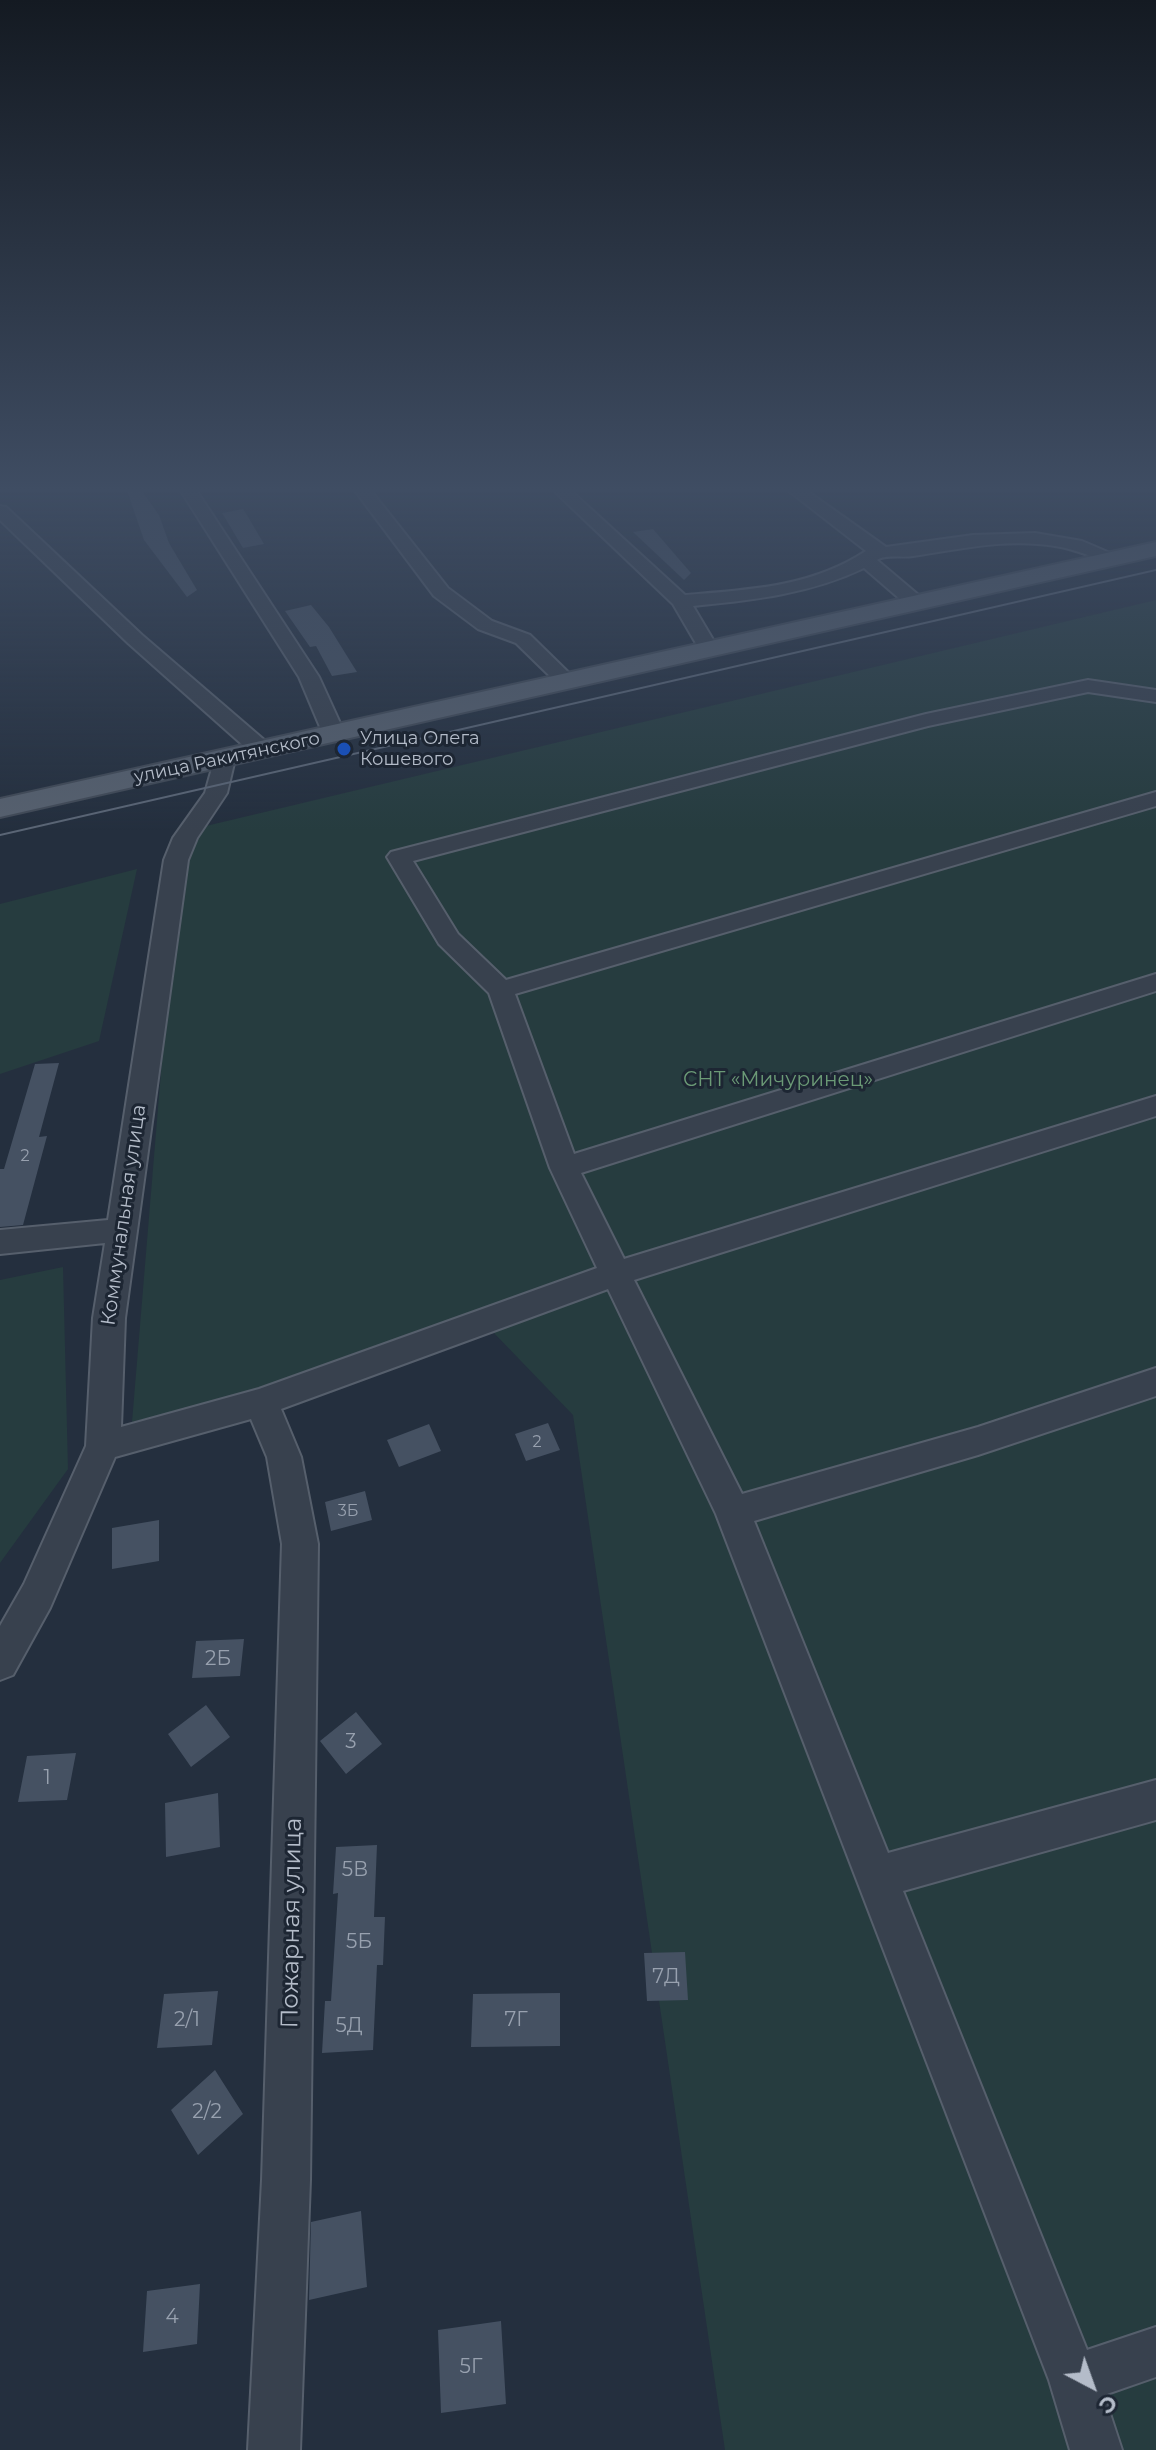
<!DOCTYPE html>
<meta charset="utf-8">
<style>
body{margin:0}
#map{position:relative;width:1156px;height:2450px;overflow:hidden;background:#242f3e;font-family:Montserrat,sans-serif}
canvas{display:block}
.north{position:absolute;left:1052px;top:2346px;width:80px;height:80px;-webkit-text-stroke:6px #1d2633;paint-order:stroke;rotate:139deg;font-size:22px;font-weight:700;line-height:32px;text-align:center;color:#b4bcc9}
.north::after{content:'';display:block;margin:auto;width:28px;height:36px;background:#b4bcc9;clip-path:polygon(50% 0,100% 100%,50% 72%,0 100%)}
</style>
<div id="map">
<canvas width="1156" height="2450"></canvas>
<div class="north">С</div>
</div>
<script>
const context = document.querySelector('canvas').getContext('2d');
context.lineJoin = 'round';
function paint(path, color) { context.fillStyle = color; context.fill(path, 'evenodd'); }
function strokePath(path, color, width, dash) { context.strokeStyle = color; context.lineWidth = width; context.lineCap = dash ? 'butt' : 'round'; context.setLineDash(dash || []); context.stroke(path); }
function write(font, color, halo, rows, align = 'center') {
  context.font = font + ' Montserrat,sans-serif'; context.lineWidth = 6; context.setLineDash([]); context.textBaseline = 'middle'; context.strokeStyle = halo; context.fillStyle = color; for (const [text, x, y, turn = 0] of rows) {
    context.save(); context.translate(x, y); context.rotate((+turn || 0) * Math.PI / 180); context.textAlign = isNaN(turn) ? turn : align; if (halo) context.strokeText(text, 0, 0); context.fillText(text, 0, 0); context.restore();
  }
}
const green = new Path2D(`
 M 1156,600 L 1156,2450 L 725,2450 L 573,1415 L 493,1332 L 132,1422 L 178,867 L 206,826 Z
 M 137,869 L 99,1041 L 0,1074 L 0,904 Z
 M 63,1267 L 68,1469 L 0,1563 L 0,1280 Z`);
const building = new Path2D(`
 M 126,488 L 140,488 L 159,515 L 169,543 L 197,590 L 187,597 L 144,540 Z
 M 243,509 L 247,515 L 264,544 L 243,548 L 222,513 Z
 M 653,529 L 691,573 L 684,580 L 633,532 Z
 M 311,605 L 329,627 L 357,672 L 332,676 L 316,646 L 310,647 L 285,611 Z
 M 59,1063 L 39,1137 L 47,1136 L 23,1225 L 0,1227 L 0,1169 L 4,1169 L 35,1064 Z
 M 548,1423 L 560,1450 L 526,1461 L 515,1434 Z
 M 429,1424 L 441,1451 L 399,1467 L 387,1440 Z
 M 365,1491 L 372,1520 L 331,1531 L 325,1502 Z
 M 159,1520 L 159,1561 L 112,1569 L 112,1528 Z
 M 244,1639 L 240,1676 L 192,1678 L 196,1641 Z
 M 206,1705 L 230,1737 L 191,1767 L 168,1734 Z
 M 356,1712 L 382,1744 L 346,1774 L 320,1741 Z
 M 76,1753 L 67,1800 L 18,1802 L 27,1756 Z
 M 218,1793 L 220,1847 L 166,1857 L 165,1803 Z
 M 377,1845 L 374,1917 L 385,1917 L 383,1965 L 377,1965 L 373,2050 L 322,2053 L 325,2001 L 331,2001 L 338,1893 L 333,1894 L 336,1847 Z
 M 685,1952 L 688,2000 L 647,2001 L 644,1953 Z
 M 218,1991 L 212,2045 L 157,2048 L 164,1994 Z
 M 560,1993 L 560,2046 L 471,2047 L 473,1994 Z
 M 215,2070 L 243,2114 L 198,2155 L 171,2110 Z
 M 361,2211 L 367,2287 L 309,2300 L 311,2222 Z
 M 200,2284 L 197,2344 L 143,2352 L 147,2291 Z
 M 501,2321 L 506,2404 L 441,2413 L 438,2330 Z`);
const minor = new Path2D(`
 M 179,488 L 195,488 L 319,677 L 345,734 L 341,738 L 334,740 L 323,734 L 299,677 Z
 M 353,488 L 369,488 L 448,588 L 492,621 L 530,635 L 572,676 L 575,680 L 572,684 L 558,684 L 516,643 L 478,629 L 434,596 Z
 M 551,488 L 568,488 L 685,595 C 748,590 812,587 866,551 L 785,488 L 803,488 L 886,547 L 973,535 L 1035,533 L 1082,541 L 1124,559 L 1115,564 C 1095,559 1077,549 1055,546 C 1006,538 961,549 913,556 C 902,558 885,554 877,560 L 922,598 L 922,606 L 908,606 L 864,568 C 810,594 753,600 693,606 L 718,648 L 708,654 L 701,652 L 673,604 Z
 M 0,506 L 6,507 L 142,635 L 270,745 L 273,750 L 270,755 L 254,755 L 128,643 L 0,520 Z
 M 1088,680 L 1156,690 L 1156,702 L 1088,692 L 928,726 L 413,861 L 458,934 L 506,980 L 1156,792 L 1156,806 L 515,994 L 574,1154 L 1156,974 L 1156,991 L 581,1173 L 624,1259 L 1156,1096 L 1156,1116 L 634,1280 L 742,1494 L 978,1427 L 1156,1368 L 1156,1396 L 978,1455 L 754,1521 L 888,1853 L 1156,1780 L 1156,1820 L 903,1891 L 1087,2350 L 1156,2327 L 1156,2377 L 1104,2395 L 1122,2450 L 1070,2450 L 1049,2380 L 716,1514 L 608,1289 L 281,1409 L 301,1457 L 318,1544 L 310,2180 L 300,2450 L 248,2450 L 262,2180 L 282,1544 L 267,1457 L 251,1419 L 115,1457 L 50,1608 L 13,1675 L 0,1680 L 0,1626 L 24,1584 L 86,1446 L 93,1318 L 105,1243 L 0,1254 L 0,1230 L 108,1220 L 164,860 L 173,838 L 205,793 L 216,754 L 232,754 L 235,759 L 227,793 L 197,838 L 188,860 L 125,1318 L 121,1427 L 259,1389 L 597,1268 L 550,1168 L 489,993 L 439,944 L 387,857 L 391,852 L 926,714 Z`);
const major = new Path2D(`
 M 1156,542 L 1156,556 L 0,817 L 0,799 Z`);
const tram = new Path2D(`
 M 0,835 L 1156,570`);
const markers = [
 [344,749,8,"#1a4fb4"]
];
const numberNames = [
 ["2",25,1156],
 ["2",537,1442],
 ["3Б",348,1511]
];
const farPoinames = [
 ["Улица Олега",360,739],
 ["Кошевого",360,760]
];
const farStreetnames = [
 ["улица Ракитянского",227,758,-12]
];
const parkNames = [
 ["СНТ «Мичуринец»",778,1080]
];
const streetNames = [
 ["Коммунальная улица",124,1215,-82]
];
const nearNumbernames = [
 ["2Б",218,1659],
 ["3",351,1742],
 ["1",47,1778],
 ["5В",355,1870],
 ["5Б",359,1942],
 ["7Д",666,1977],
 ["2/1",187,2020],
 ["7Г",516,2020],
 ["5Д",349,2026],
 ["2/2",207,2112],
 ["4",172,2317],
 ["5Г",471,2367]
];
const nearStreetnames = [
 ["Пожарная улица",292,1923,-89]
];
paint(green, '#263c3f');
paint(building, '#455162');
strokePath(minor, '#565f6c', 4);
strokePath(major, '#414a57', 4);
paint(minor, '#38414e');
paint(major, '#56606e');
strokePath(tram, '#5a6575', 2);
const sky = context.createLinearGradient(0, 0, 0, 831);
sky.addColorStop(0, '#141a22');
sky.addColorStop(0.59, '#3f4d63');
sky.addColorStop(1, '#3f4d6300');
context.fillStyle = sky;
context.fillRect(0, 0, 1156, 831);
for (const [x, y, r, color] of markers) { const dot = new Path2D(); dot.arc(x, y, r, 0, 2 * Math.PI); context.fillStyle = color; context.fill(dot); strokePath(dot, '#1d2633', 3); }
write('16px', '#98a1af', null, numberNames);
write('18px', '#b4bcc9', '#1d2633', farPoinames, 'left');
write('18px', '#b4bcc9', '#1d2633', farStreetnames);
write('20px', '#6b9a76', '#1d2633', parkNames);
write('20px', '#b4bcc9', '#1d2633', streetNames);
write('20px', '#98a1af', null, nearNumbernames);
write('24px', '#b4bcc9', '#1d2633', nearStreetnames);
</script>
